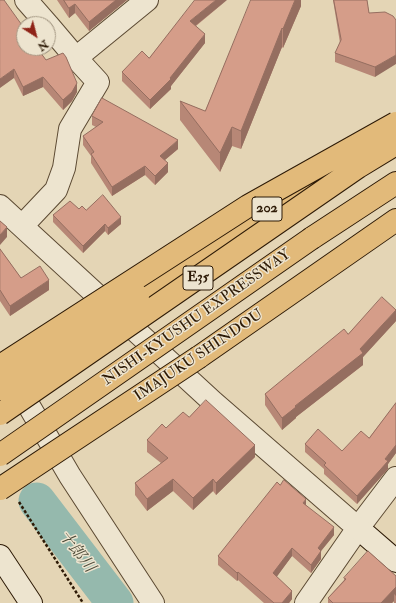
<!DOCTYPE html>
<meta charset="utf-8">
<style>
body{margin:0}
#map{position:relative;width:396px;height:603px;overflow:hidden;background:#e4d5b5;font-family:"IM FELL Double Pica",serif}
canvas{display:block}
.north{position:absolute;left:16px;top:16px;width:40px;height:40px;box-sizing:border-box;background:#ede4cf;border:1px solid #a0937f;border-radius:50%;rotate:144deg;font-size:11px;font-weight:700;line-height:16px;text-align:center;color:#2d1a06}
.north::after{content:'';display:block;margin:auto;width:14px;height:18px;background:#8f2418;clip-path:polygon(50% 0,100% 100%,50% 72%,0 100%)}
</style>
<div id="map">
<canvas width="396" height="603"></canvas>
<div class="north">N</div>
</div>
<script>
const context = document.querySelector('canvas').getContext('2d');
context.lineJoin = 'round';
function strokePath(path, color, width, dash) { context.strokeStyle = color; context.lineWidth = width; context.lineCap = dash ? 'butt' : 'round'; context.setLineDash(dash || []); context.stroke(path); }
function paint(path, color) { context.fillStyle = color; context.fill(path, 'evenodd'); }
function write(font, color, halo, rows, align = 'center') {
  context.font = font + ' "IM FELL Double Pica","Noto Serif JP",serif'; context.lineWidth = 3; context.setLineDash([]); context.textBaseline = 'middle'; context.strokeStyle = halo; context.fillStyle = color; for (const [text, x, y, turn = 0] of rows) {
    context.save(); context.translate(x, y); context.rotate((+turn || 0) * Math.PI / 180); context.textAlign = isNaN(turn) ? turn : align; if (halo) context.strokeText(text, 0, 0); context.fillText(text, 0, 0); context.restore();
  }
}
const river = new Path2D(`
 M 37,501 L 115,603`);
const path = new Path2D(`
 M 19,502 L 83,603`);
const street = new Path2D(`
 M 26,0 L 47,24
 M 48,25 L 76,58 L 147,0
 M 0,206 L 213,402 L 358,528
 M 22,226 L 56,190 L 64,168 L 70,129 L 98,82 L 76,58
 M 15,382 L 70,476 L 153,603
 M 306,603 L 358,528 L 396,478`);
const secondary = new Path2D(`
 M 358,528 L 396,561
 M 0,556 L 31,603`);
const highway = new Path2D(`
 M 312,238 L 396,183
 M 138,296 L 303,185
 M 199,357 L 396,220`);
const highwayBridge = new Path2D(`
 M 0,366 L 248,206 L 396,123
 M 0,389 L 138,296
 M 0,414 L 358,167 L 396,144
 M 0,455 L 312,238
 M 0,489 L 199,357`);
const wall = new Path2D(`
 M 0,0 L 46,60 L 77,92 L 72,101 L 63,110 L 43,87 L 23,96 L 14,78 Z
 M 57,0 L 127,0 L 89,31 L 75,13 L 69,18 Z
 M 227,0 L 196,26 L 205,43 L 171,86 L 171,89 L 150,109 L 122,81 L 122,72 L 149,58 Z
 M 301,0 L 301,6 L 283,48 L 282,47 L 241,149 L 232,146 L 220,172 L 180,120 L 180,101 L 205,111 Z
 M 333,0 L 367,0 L 369,13 L 396,20 L 375,77 L 335,62 L 335,53 L 340,43 Z
 M 92,116 L 178,149 L 165,160 L 168,172 L 155,185 L 145,175 L 112,196 L 91,163 L 91,156 L 83,145 L 83,136 L 96,127 L 92,125 Z
 M 79,209 L 86,210 L 121,224 L 108,235 L 105,231 L 83,253 L 53,222 L 53,215 Z
 M 0,249 L 21,278 L 49,290 L 10,316 L 0,301 Z
 M 396,321 L 363,357 L 363,365 L 296,417 L 296,418 L 282,430 L 265,405 L 265,394 L 348,334 Z
 M 396,403 L 396,453 L 388,464 L 388,469 L 357,504 L 324,474 L 324,469 L 305,452 L 305,444 L 342,451 L 369,438 Z
 M 189,417 L 255,457 L 216,495 L 213,491 L 193,510 L 173,491 L 147,511 L 135,495 L 135,483 L 161,463 L 147,452 L 147,440 L 166,428 Z
 M 280,485 L 306,505 L 334,535 L 321,551 L 321,559 L 311,573 L 292,556 L 276,577 L 292,599 L 289,603 L 264,603 L 238,580 L 237,581 L 218,565 L 218,556 Z
 M 396,576 L 396,603 L 394,603 L 394,601 L 392,603 L 328,603 L 328,598 L 344,580 L 344,578 Z`);
const shadedWall = new Path2D(`
 M 116,0 L 127,0 L 89,31 L 89,22 Z
 M 216,0 L 227,0 L 190,30 L 190,21 Z
 M 295,0 L 301,0 L 301,6 L 283,48 L 283,29 Z
 M 75,4 L 75,13 L 69,18 L 69,8 Z
 M 282,28 L 282,47 L 241,149 L 241,131 Z
 M 205,34 L 205,43 L 171,86 L 171,89 L 150,109 L 150,100 L 170,78 Z
 M 396,55 L 396,64 L 375,77 L 375,67 Z
 M 14,69 L 14,78 L 0,88 L 0,79 Z
 M 43,77 L 43,87 L 23,96 L 23,87 Z
 M 77,83 L 77,92 L 72,101 L 63,110 L 63,100 Z
 M 232,127 L 232,146 L 220,172 L 220,153 Z
 M 178,140 L 178,149 L 160,164 L 160,156 Z
 M 168,163 L 168,172 L 155,185 L 155,176 Z
 M 145,166 L 145,175 L 112,196 L 112,187 Z
 M 121,217 L 121,224 L 108,235 L 108,228 Z
 M 105,224 L 105,231 L 83,253 L 83,246 Z
 M 7,227 L 7,237 L 0,245 L 0,235 Z
 M 49,280 L 49,290 L 10,316 L 10,306 Z
 M 396,310 L 396,321 L 363,357 L 363,365 L 296,417 L 296,418 L 282,430 L 282,418 L 360,349 Z
 M 255,445 L 255,457 L 216,495 L 216,483 Z
 M 396,445 L 396,453 L 388,464 L 388,469 L 357,504 L 357,496 Z
 M 173,479 L 173,491 L 147,511 L 147,499 Z
 M 213,479 L 213,491 L 193,510 L 193,498 Z
 M 306,499 L 306,507 L 303,503 Z
 M 334,527 L 334,535 L 321,551 L 321,559 L 311,573 L 311,565 L 318,548 Z
 M 292,548 L 292,556 L 273,582 L 273,573 Z
 M 238,572 L 238,580 L 237,581 L 237,573 Z
 M 396,587 L 396,596 L 394,594 L 394,601 L 392,603 L 381,603 Z
 M 292,591 L 292,599 L 289,603 L 282,603 Z`);
const building = new Path2D(`
 M 0,0 L 4,0 L 24,28 L 24,48 L 37,48 L 46,60 L 63,53 L 66,57 L 77,83 L 72,92 L 63,100 L 43,77 L 23,87 L 14,69 L 0,79 Z
 M 64,0 L 116,0 L 89,22 L 75,4 L 69,8 Z
 M 195,0 L 216,0 L 190,21 L 205,34 L 170,78 L 171,79 L 150,100 L 122,72 L 142,51 L 149,58 Z
 M 251,0 L 295,0 L 283,29 L 282,28 L 241,131 L 232,127 L 220,153 L 180,101 L 205,111 Z
 M 334,0 L 367,0 L 369,13 L 385,12 L 393,16 L 396,20 L 396,55 L 375,67 L 335,53 L 341,40 Z
 M 102,98 L 178,140 L 160,156 L 168,163 L 155,176 L 145,166 L 112,187 L 91,154 L 94,152 L 83,136 L 103,122 L 92,116 Z
 M 103,195 L 121,217 L 108,228 L 105,224 L 83,246 L 53,215 L 70,201 L 79,209 L 82,206 L 86,210 Z
 M 0,221 L 7,227 L 0,235 Z
 M 0,249 L 21,278 L 40,266 L 49,280 L 10,306 L 0,290 Z
 M 382,297 L 396,310 L 360,349 L 363,353 L 295,406 L 296,407 L 282,418 L 265,394 L 344,329 L 348,334 Z
 M 206,400 L 255,445 L 216,483 L 213,479 L 193,498 L 173,479 L 147,499 L 135,483 L 168,458 L 147,440 L 162,424 L 166,428 L 183,412 L 189,417 Z
 M 396,403 L 396,445 L 385,459 L 388,461 L 357,496 L 324,465 L 326,463 L 305,444 L 318,429 L 342,451 L 361,431 L 369,438 Z
 M 284,480 L 306,499 L 303,503 L 334,527 L 318,548 L 321,551 L 311,565 L 292,548 L 273,573 L 292,591 L 282,603 L 274,603 L 238,572 L 237,573 L 218,556 L 277,482 L 280,485 Z
 M 368,551 L 396,576 L 396,587 L 381,603 L 333,603 L 328,598 L 346,579 L 344,578 Z`);
const shields = [
 [267,209,30],
 [198,278,30]
];
const shieldNames = [
 ["202",267,209],
 ["E35",198,278]
];
const streetNames = [
 ["NISHI-KYUSHU EXPRESSWAY",197,318,-35],
 ["IMAJUKU SHINDOU",199,356,-34]
];
const waterNames = [
 ["十郎川",76,552,52]
];
strokePath(river, '#95b9ad', 37);
strokePath(street, '#5b4932', 24);
strokePath(secondary, '#2d1a06', 24);
strokePath(highway, '#2d1a06', 24);
strokePath(path, '#2d1a06', 2.5, [3, 2]);
strokePath(street, '#ede4cf', 22);
strokePath(secondary, '#ede4cf', 22);
strokePath(highway, '#e2ba7a', 22);
strokePath(highwayBridge, '#2d1a06', 24, []);
strokePath(highwayBridge, '#e2ba7a', 22);
paint(wall, '#b78776');
paint(shadedWall, '#956e60');
paint(building, '#d59d89');
strokePath(building, '#956e60', 1);
for (const [x, y, w] of shields) { const box = new Path2D(); box.roundRect(x - w / 2, y - 12, w, 24, 3); context.fillStyle = '#ede4cf'; context.fill(box); strokePath(box, '#2d1a06', 1); }
write('bold 14px', '#2d1a06', null, shieldNames);
write('15px', '#2d1a06', '#ede4cf', streetNames);
write('italic 16px', '#4c4a38', '#ede4cf', waterNames);
</script>
